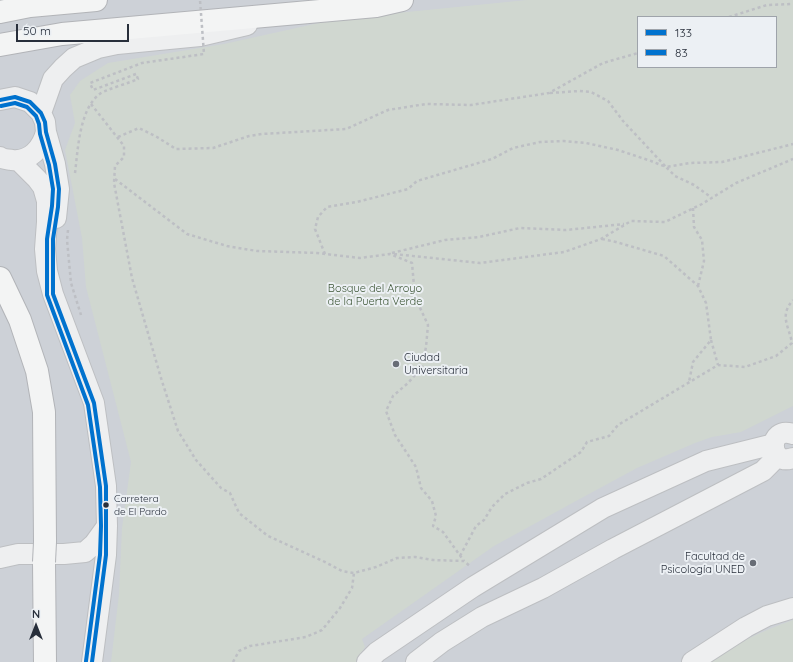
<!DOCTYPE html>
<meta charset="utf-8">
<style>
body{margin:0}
#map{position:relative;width:793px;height:662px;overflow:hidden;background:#dfe1e4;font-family:Quicksand,sans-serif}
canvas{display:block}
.legend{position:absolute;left:637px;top:16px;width:140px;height:52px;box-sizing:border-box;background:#ecf0f4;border:1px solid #9ea3aa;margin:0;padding:5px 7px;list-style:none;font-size:12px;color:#282f3b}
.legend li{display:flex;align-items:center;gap:8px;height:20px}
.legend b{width:20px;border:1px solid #9ea3aa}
.north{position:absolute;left:16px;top:606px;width:40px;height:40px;-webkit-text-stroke:3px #ecf0f4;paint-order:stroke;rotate:0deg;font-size:11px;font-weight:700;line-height:16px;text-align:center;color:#282f3b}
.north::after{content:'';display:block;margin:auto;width:14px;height:18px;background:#282f3b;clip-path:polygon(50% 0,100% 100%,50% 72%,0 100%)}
.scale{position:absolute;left:16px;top:24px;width:113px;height:18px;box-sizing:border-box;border:2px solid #282f3b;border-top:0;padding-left:5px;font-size:12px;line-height:14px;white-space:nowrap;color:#282f3b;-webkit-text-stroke:3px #ecf0f4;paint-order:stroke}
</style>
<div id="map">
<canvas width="793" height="662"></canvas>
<ul class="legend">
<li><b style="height:5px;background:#0072ce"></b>133</li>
<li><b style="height:5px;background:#0072ce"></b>83</li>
</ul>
<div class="north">N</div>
<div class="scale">50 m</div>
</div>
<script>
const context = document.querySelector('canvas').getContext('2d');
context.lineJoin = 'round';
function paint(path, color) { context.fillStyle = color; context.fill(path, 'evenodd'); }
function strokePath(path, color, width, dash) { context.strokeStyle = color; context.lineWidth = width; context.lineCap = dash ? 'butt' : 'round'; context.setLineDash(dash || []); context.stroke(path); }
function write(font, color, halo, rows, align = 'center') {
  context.font = font + ' Quicksand,sans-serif'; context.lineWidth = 4; context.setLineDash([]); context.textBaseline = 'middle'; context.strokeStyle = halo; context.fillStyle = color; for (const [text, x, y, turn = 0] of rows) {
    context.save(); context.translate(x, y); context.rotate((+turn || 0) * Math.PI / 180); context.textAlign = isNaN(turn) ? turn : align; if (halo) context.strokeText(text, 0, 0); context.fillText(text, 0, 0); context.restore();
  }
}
const built = new Path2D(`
 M 0,0 L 793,0 L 793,662 L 0,662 ZM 638,17 L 776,17 L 776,67 L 638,67 Z`);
const green = new Path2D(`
 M 527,0 L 793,0 L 793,406 L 741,432 L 712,437 L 695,443 L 637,468 L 576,501 L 494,546 L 362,639 L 365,647 L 359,657 L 357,662 L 111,662 L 119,594 L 122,528 L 131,462 L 86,287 L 82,238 L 65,150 L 75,123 L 70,95 L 80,81 L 108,63 L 224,44 L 337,19 ZM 638,17 L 776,17 L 776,67 L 638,67 Z
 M 793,620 L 793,662 L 709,662 C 734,644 764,630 793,620 Z`);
const path = new Path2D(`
 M 729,17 L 767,5 L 793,4
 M 550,93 L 579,91 L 591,92 L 608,101 L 623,121 L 666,167 L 690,163 L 722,162 L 793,144
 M 91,104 L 124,146 L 124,157 L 115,166 L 114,183 L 132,278 L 161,378 L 178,431 L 196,460 L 221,488 L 230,493 L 239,513 L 268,536 L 323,561 L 342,571 L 354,573 L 376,567 L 397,558 L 415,557 L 433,560 L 464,561 L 471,567
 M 118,137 L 139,128 L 157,137 L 176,149 L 213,148 L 249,136 L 262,134 L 346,129 L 388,110 L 426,104 L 471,105 L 549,93 L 603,63 L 638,53
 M 75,173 C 78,150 79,108 101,93 C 108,89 129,83 138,79 L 136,74
 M 115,179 L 187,234 L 227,246 L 257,251 L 317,253 L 360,258 L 390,254 L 412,263 L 415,297 L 428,325 L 426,347 L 422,367 L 408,383 L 393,396 L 386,411 L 395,435 L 416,467 L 421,488 L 432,501 L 436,516 L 433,526 L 443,532 L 464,561
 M 693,208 L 694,227 L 702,240 L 704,261 L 698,286
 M 68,230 L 67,240 L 71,283 L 81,315
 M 602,239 L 616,242 L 664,256 L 698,286 L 706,303 L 711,340 L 693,362 L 689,382
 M 392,253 L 445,240 L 479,237 L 520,228 L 566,230 L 624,224
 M 325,254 L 315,229 L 318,217 L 327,207 L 357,202 L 408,189 L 417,181 L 492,159 L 513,148 L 540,142 L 564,141 L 586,143 L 618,150 L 651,161 L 666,167 L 675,176 L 694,185 L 712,198
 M 394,254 L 480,263 L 564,252 L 601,239 L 631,221 L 665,222 L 702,204 L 736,183 L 793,159
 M 711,340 L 718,365
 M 460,556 L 476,526 L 484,520 L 492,507 L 505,494 L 527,483 L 541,479 L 581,452 L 587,442 L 609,436 L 618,425 L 718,365 L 745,367 L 776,356 L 792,343 C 789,326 779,316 793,300
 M 233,662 L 239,651 L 250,646 L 306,637 L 322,630 L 340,608 L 352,588 L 354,573`);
const minor = new Path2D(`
 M 0,100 L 15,97 L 30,102 L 41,113 L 45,122 L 46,132 L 55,164 L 59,189 L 56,218
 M 41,113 L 53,79 L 63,68 L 74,58 L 98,48 L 117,44 L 200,36 L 247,25
 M 0,157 C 4,160 8,159 12,160 C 30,162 42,148 46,132
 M 18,160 L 37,179 L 43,187 L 47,201 L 47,222 L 45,249 L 47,271 L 53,294 L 94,403 L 106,486 L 107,526 L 106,555 L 92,662
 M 793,434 C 767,425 768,467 793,458
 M 0,558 L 18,554 L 64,554 L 85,552 L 94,544 L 107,526
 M 367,662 L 377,652 L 473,587 L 603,508 L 706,461 L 774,444
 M 416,662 L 442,642 L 482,617 L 543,588 L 613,549 L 763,471 L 778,456
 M 692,662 L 746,627 L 767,616 L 793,608`);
const highway = new Path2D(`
 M 0,12 L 30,6 L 96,0
 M 0,45 L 62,34 L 376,6 L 402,0
 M 0,278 L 20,320 L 37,371 L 44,412 L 45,542
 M 44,562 L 45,662`);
const pathBridge = new Path2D(`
 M 136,74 L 93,90 L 90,83 L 142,63 L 204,54 L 200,0`);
const highwayBridge = new Path2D(`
 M 44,562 L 45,542`);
const bus1 = new Path2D(`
 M 0,100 L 15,97 L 30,102 L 41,113 L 45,122 L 46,132 L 55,164 L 59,189 L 58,207 L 53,239 L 53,294 L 94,403 L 106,486 L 106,555 L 92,662`);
const bus2 = new Path2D(`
 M 1,106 L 15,103 L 27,107 L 36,116 L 39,124 L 40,134 L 49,165 L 53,189 L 52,206 L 47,239 L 47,295 L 88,405 L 100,487 L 101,526 L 100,555 L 86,661`);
const markers = [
 [396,364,4,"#686d76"],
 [106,505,3.5,"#282f3b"],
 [753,563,4,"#686d76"]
];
const busNames = [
 ["Carretera",114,499],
 ["de El Pardo",114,512]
];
const parkNames = [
 ["Bosque del Arroyo",375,289],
 ["de la Puerta Verde",375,302]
];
const poiNames = [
 ["Ciudad",404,358],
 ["Universitaria",404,371],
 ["Facultad de",745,557,"right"],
 ["Psicología UNED",745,570,"right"]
];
paint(built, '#cdd1d7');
paint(green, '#d0d7d0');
strokePath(minor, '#bdbfc2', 22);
strokePath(highway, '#b2b4b8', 24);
strokePath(path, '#bdbfc4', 2.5, [3, 3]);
strokePath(minor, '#eeeff0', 20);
strokePath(highway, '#f3f4f4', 22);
strokePath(highwayBridge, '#b2b4b8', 24, []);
strokePath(pathBridge, '#bdbfc4', 2.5, [3, 3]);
strokePath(highwayBridge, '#f3f4f4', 22);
strokePath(bus1, '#0072ce', 4);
strokePath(bus2, '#0072ce', 4);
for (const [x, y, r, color] of markers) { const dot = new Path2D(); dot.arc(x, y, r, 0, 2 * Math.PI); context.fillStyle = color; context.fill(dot); strokePath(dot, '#ecf0f4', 1.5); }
write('10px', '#282f3b', '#ecf0f4', busNames, 'left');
write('11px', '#3d5636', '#ecf0f4', parkNames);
write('11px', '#282f3b', '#ecf0f4', poiNames, 'left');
</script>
